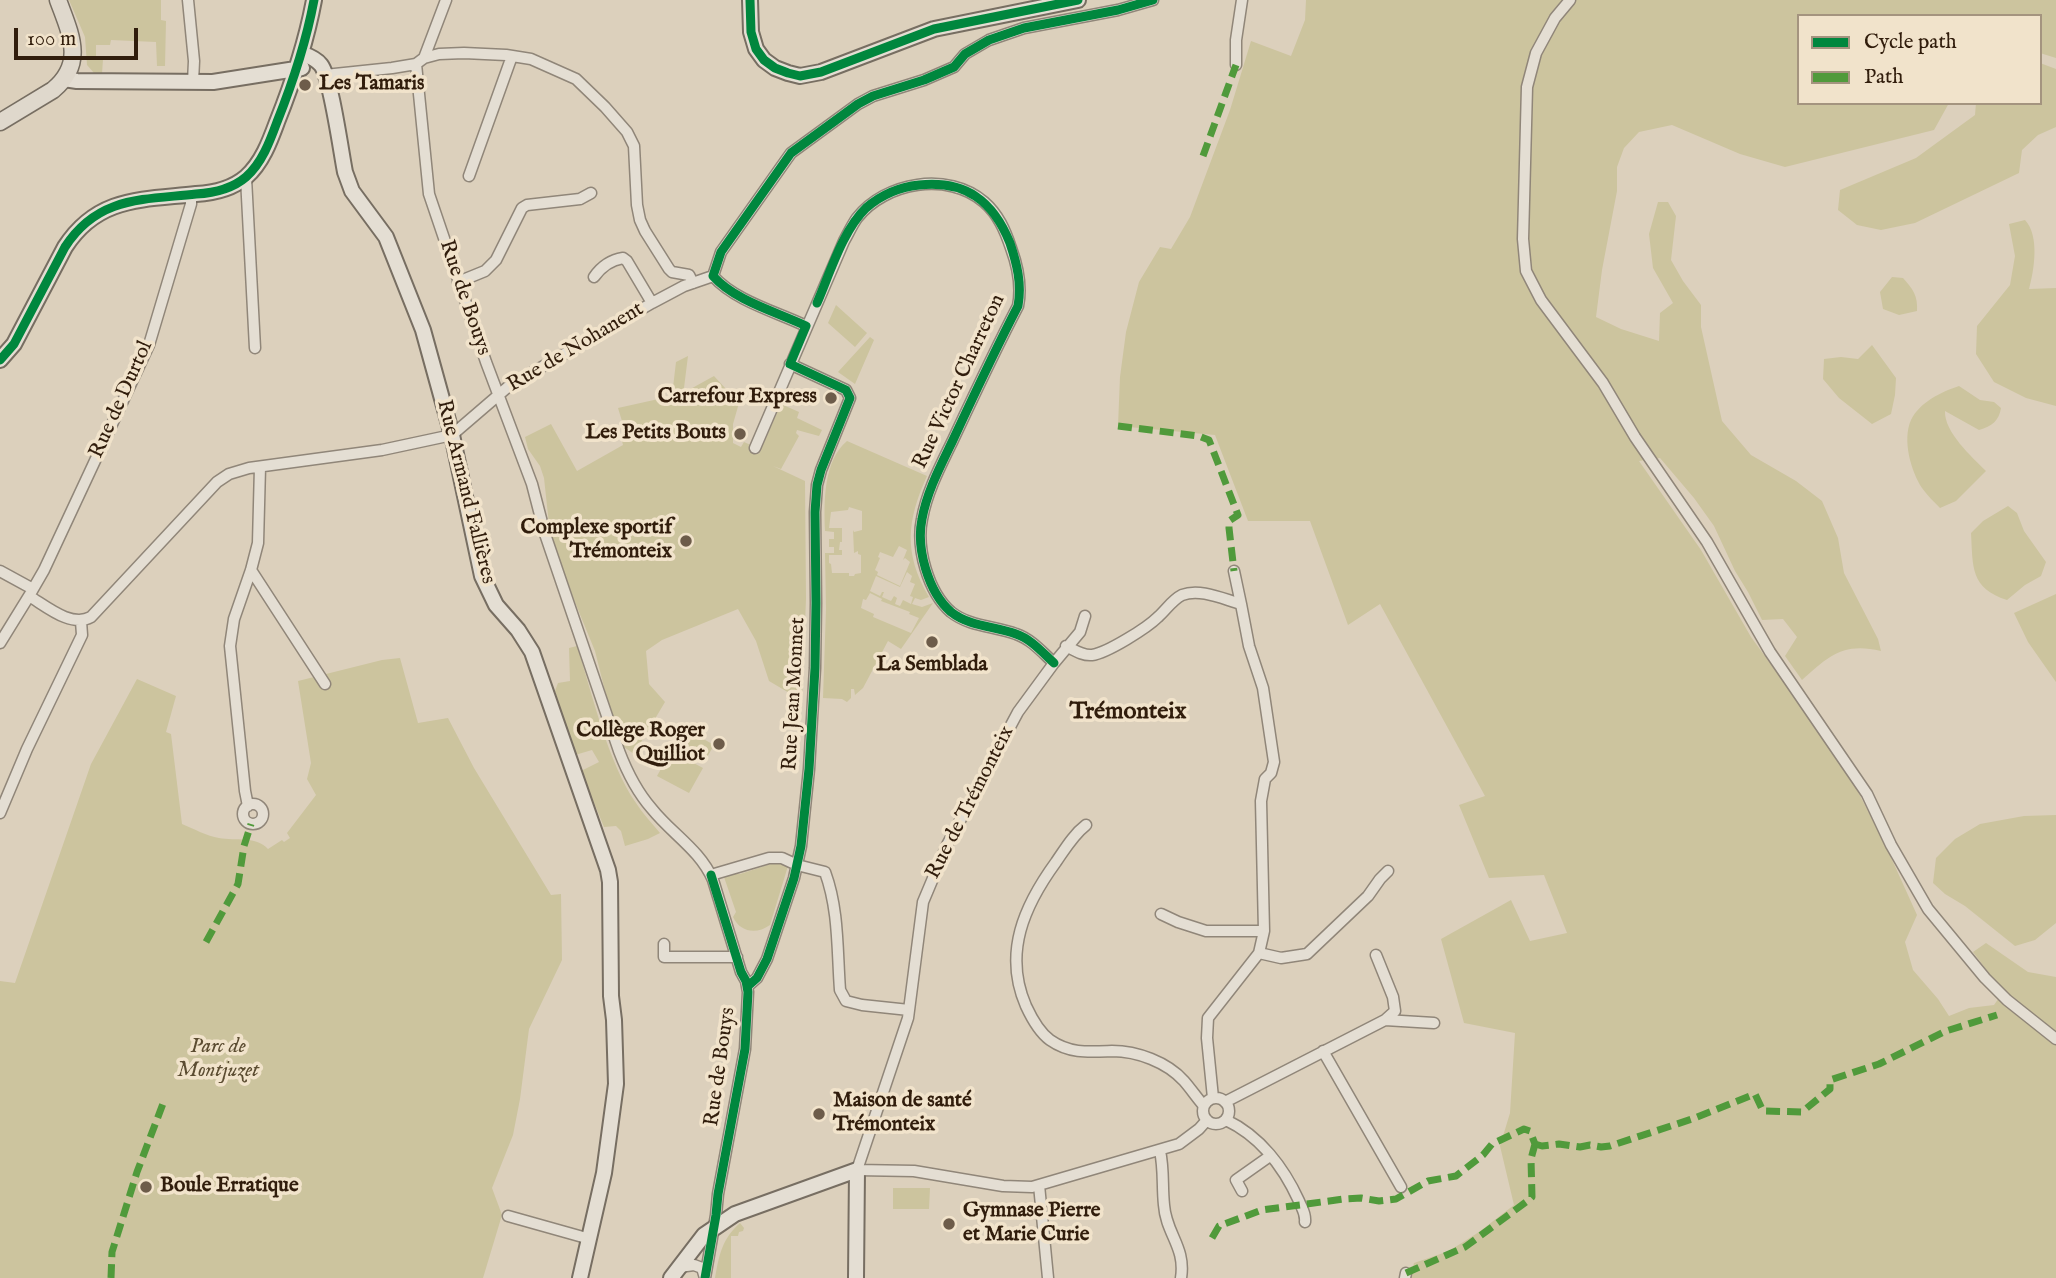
<!DOCTYPE html>
<meta charset="utf-8">
<style>
body{margin:0}
#map{position:relative;width:2056px;height:1278px;overflow:hidden;background:#dcd0bc;font-family:"IM FELL English",serif}
canvas{display:block}
.legend{position:absolute;left:1797px;top:14px;width:245px;height:91px;box-sizing:border-box;background:#f1e3cb;border:2px solid #a4947f;margin:0;padding:9px 12px;list-style:none;font-size:21px;color:#311d0c}
.legend li{display:flex;align-items:center;gap:14px;height:35px}
.legend b{width:35px;border:2px solid #a4947f}
.scale{position:absolute;left:14px;top:28px;width:124px;height:32px;box-sizing:border-box;border:4px solid #311d0c;border-top:0;padding-left:9px;font-size:21px;line-height:24px;white-space:nowrap;color:#311d0c;-webkit-text-stroke:5px #f1e3cb;paint-order:stroke}
</style>
<div id="map">
<canvas width="2056" height="1278"></canvas>
<ul class="legend">
<li><b style="height:9px;background:#00873e"></b>Cycle path</li>
<li><b style="height:9px;background:#509a3b"></b>Path</li>
</ul>
<div class="scale">100 m</div>
</div>
<script>
const context = document.querySelector('canvas').getContext('2d');
context.lineJoin = 'round';
function paint(path, color) { context.fillStyle = color; context.fill(path, 'evenodd'); }
function strokePath(path, color, width, dash) { context.strokeStyle = color; context.lineWidth = width; context.lineCap = dash ? 'butt' : 'round'; context.setLineDash(dash || []); context.stroke(path); }
function write(font, color, halo, rows, align = 'center') {
  context.font = font + ' "IM FELL English",serif'; context.lineWidth = 7; context.setLineDash([]); context.textBaseline = 'middle'; context.strokeStyle = halo; context.fillStyle = color; for (const [text, x, y, turn = 0] of rows) {
    context.save(); context.translate(x, y); context.rotate((+turn || 0) * Math.PI / 180); context.textAlign = isNaN(turn) ? turn : align; if (halo) context.strokeText(text, 0, 0); context.fillText(text, 0, 0); context.restore();
  }
}
const green = new Path2D(`
 M 69,0 L 161,0 L 161,20 L 166,21 L 165,66 L 157,66 L 156,42 L 111,40 L 110,45 L 96,45 L 96,58 L 103,59 L 102,74 L 94,73 L 87,65 L 85,37 Z
 M 1306,0 L 2056,0 L 2056,58 L 2040,53 L 2040,16 L 1799,16 L 1799,103 L 1949,103 L 1934,130 L 1785,167 L 1740,154 L 1672,125 L 1639,132 L 1624,148 L 1617,167 L 1617,191 L 1602,270 L 1596,317 L 1621,329 L 1659,341 L 1660,313 L 1673,303 L 1653,268 L 1649,234 L 1658,202 L 1668,202 L 1676,216 L 1671,260 L 1683,281 L 1701,305 L 1701,327 L 1722,421 L 1751,455 L 1796,481 L 1822,501 L 1838,538 L 1844,573 L 1878,639 L 1881,651 C 1843,642 1829,656 1802,680 L 1785,656 L 1797,637 L 1783,619 L 1762,620 L 1748,592 L 1735,571 L 1714,526 L 1694,498 L 1660,458 L 1639,461 L 1701,550 L 1751,637 L 1818,729 L 1856,788 L 1884,842 L 1917,915 L 1905,942 L 1913,970 L 1938,999 L 1949,1016 L 1969,1008 L 1994,1005 L 2003,992 L 1973,952 L 1986,943 L 2028,972 L 2056,977 L 2056,1278 L 1410,1278 L 1414,1263 L 1449,1251 L 1479,1232 L 1514,1205 L 1500,1146 L 1510,1113 L 1515,1033 L 1464,1023 L 1441,939 L 1511,900 L 1530,941 L 1567,933 L 1544,875 L 1489,878 L 1459,805 L 1485,796 L 1380,604 L 1348,625 L 1310,521 L 1248,521 L 1215,435 L 1118,426 L 1120,377 L 1126,332 L 1139,282 L 1160,247 L 1171,249 L 1190,217 L 1230,110 L 1251,41 L 1291,56 L 1305,20 Z
 M 2040,63 L 2056,69 L 2056,127 L 2038,135 L 2022,150 L 2019,173 L 1915,223 L 1881,230 L 1857,225 L 1838,210 L 1840,190 L 1916,158 L 1975,115 L 1976,103 L 2040,103 Z
 M 2025,220 C 2040,236 2034,271 2029,289 L 2056,288 L 2056,406 L 2026,398 L 1994,382 L 1976,354 L 1977,326 L 2010,285 L 2015,256 L 2009,224 Z
 M 1892,277 L 1903,278 C 1913,289 1918,296 1917,311 L 1899,315 L 1883,309 L 1880,292 Z
 M 836,305 L 867,333 L 855,347 L 828,323 Z
 M 870,337 L 874,340 L 855,384 L 838,372 Z
 M 1872,345 L 1896,378 L 1895,395 L 1891,414 L 1872,424 L 1839,398 L 1823,379 L 1824,359 L 1841,357 L 1858,359 Z
 M 688,356 L 684,388 L 685,392 L 714,376 L 739,403 L 733,424 L 733,443 L 741,447 L 744,442 L 753,446 L 751,451 L 759,454 L 781,404 L 799,412 L 797,418 L 822,430 L 819,436 L 797,430 L 796,433 L 799,436 L 781,469 L 773,466 L 805,481 L 806,599 L 802,698 L 793,698 L 791,694 L 769,681 L 756,641 L 738,609 L 662,640 L 646,651 L 649,684 L 665,702 L 634,754 L 621,745 L 614,727 L 595,651 L 561,568 L 549,524 L 544,478 L 540,466 L 528,449 L 525,437 L 551,424 L 577,471 L 623,445 L 621,437 L 648,431 L 625,431 L 618,408 L 672,396 L 676,362 Z
 M 1959,386 L 1980,400 L 1994,402 L 2001,408 C 1999,421 1992,426 1979,430 L 1945,411 C 1944,432 1972,457 1986,471 L 1956,501 L 1940,508 C 1934,502 1927,495 1922,488 C 1911,471 1902,440 1911,420 C 1920,402 1941,392 1959,386 Z
 M 847,441 L 927,476 C 907,520 903,553 929,597 L 921,600 L 915,598 L 912,604 L 922,607 L 933,603 L 901,649 L 888,641 L 863,688 L 855,695 L 854,689 L 851,689 L 851,698 L 847,702 L 842,699 L 823,698 L 826,609 L 825,553 L 834,553 L 834,547 L 829,547 L 829,539 L 834,539 L 834,532 L 825,531 C 824,503 823,461 847,441 ZM 849,507 L 862,511 L 862,530 L 854,532 L 853,530 L 854,553 L 858,551 L 858,554 L 861,555 L 861,573 L 855,574 L 854,576 L 849,576 L 849,573 L 832,573 L 831,564 L 829,563 L 829,555 L 842,555 L 842,550 L 839,550 L 840,542 L 842,542 L 842,528 L 829,528 L 831,512 L 848,510 ZM 899,546 L 907,550 L 903,560 L 905,558 L 910,562 L 900,586 L 877,575 L 878,572 L 875,570 L 880,558 L 878,557 L 880,552 L 893,557 ZM 907,572 L 912,576 L 910,582 L 915,584 L 910,596 L 913,597 L 911,604 L 903,600 L 900,606 L 895,604 L 897,598 L 894,596 L 891,601 L 882,597 L 884,592 L 882,592 L 880,596 L 870,591 L 876,576 L 900,587 ZM 870,593 L 882,599 L 881,601 L 910,612 L 909,614 L 919,618 L 911,633 L 873,617 L 874,614 L 861,608 L 863,599 L 866,600 Z
 M 2008,506 L 2017,513 L 2024,531 L 2046,562 L 2041,576 L 2025,585 L 2007,600 C 1970,588 1973,567 1971,533 L 1983,521 Z
 M 2056,594 L 2056,682 L 2028,642 L 2014,613 Z
 M 577,646 C 592,693 608,763 636,803 C 643,814 652,823 660,833 L 648,839 L 625,846 L 621,831 L 616,826 L 604,827 L 581,771 L 599,762 L 592,750 L 575,755 L 555,691 L 558,683 L 570,681 L 569,648 Z
 M 400,658 L 418,723 L 448,718 L 474,768 L 551,895 L 561,894 L 562,960 L 529,1029 L 520,1099 L 513,1135 L 492,1188 L 502,1215 L 483,1278 L 0,1278 L 0,981 L 15,983 L 91,764 L 137,679 L 176,696 L 166,732 L 171,734 L 182,824 C 194,829 207,836 219,838 C 235,841 257,836 268,849 L 282,840 L 284,842 L 290,838 L 287,833 L 316,795 L 307,779 L 311,763 L 298,681 L 382,660 Z
 M 686,729 L 714,745 L 706,759 L 678,743 Z
 M 671,751 L 703,768 L 689,793 L 657,776 Z
 M 2056,815 L 2056,923 L 2035,940 L 2015,946 L 1965,906 L 1945,894 L 1933,883 L 1936,858 L 1955,839 L 1980,824 L 2024,816 Z
 M 777,862 L 788,866 L 770,925 C 756,935 740,932 733,917 L 736,912 L 724,877 L 730,874 L 740,874 Z
 M 893,1188 L 930,1188 L 929,1209 L 893,1209 Z
 M 740,1223 L 744,1228 L 743,1231 L 739,1232 L 738,1236 L 731,1236 L 731,1278 L 715,1278 C 719,1255 722,1239 740,1223 Z`);
const street = new Path2D(`
 M 188,0 L 194,61 L 193,82
 M 1570,0 L 1555,18 L 1536,53 L 1527,87 L 1523,239 L 1526,271 L 1541,300 L 1603,383 L 1635,437 L 1707,542 L 1770,652 L 1867,794 L 1891,845 L 1928,909 L 1985,978 L 2007,1000 L 2056,1039
 M 424,58 L 446,0
 M 416,64 L 429,194 L 486,362 L 532,484 L 545,534 L 619,751 C 627,772 637,792 652,809 C 672,834 700,850 713,880 L 741,972 L 746,981 L 748,992 L 745,1049 L 718,1194 L 716,1215 L 705,1278
 M 1236,65 L 1236,40 L 1242,0
 M 325,75 L 392,68 L 416,64 L 424,58 L 439,54 L 464,53 L 506,55 L 531,59 L 576,79 L 605,107 L 627,132 L 634,146 L 637,205 L 640,220 L 645,231 L 669,269 L 672,272 L 689,275 L 693,283
 M 469,176 L 512,56
 M 246,178 L 255,348
 M 713,276 L 721,252 L 791,153 L 858,104 L 873,96 L 924,80 L 954,67 L 965,54 L 989,40 L 1024,28 L 1118,10 L 1153,0
 M 713,276 C 735,301 777,312 806,326
 M 594,277 C 601,267 610,260 623,258 L 627,261 L 652,303
 M 458,282 L 485,271 L 496,260 L 522,208 L 527,205 L 580,199 L 591,193
 M 755,448 L 844,241 C 848,234 852,225 857,218 C 885,182 948,171 984,202 C 998,214 1005,230 1011,248 C 1018,267 1022,286 1018,306 C 995,350 974,395 953,440 C 941,465 927,491 922,519 C 916,548 928,592 951,612 C 970,627 995,626 1016,634 C 1031,639 1042,652 1054,663
 M 251,570 L 325,684
 M 0,571 L 33,589
 M 1234,571 L 1241,604
 M 29,596 L 44,570 L 149,345 L 191,204 L 191,195
 M 1085,616 L 1080,632 L 1054,663 L 1018,712 L 947,845 L 923,902 L 908,1018 L 857,1170 L 914,1171 L 1003,1186 L 1032,1187 L 1179,1144 L 1199,1129 L 1207,1120
 M 0,643 L 29,596 C 46,606 71,628 91,617 L 217,482 L 229,474 L 249,468 L 382,450 L 452,435 L 509,386 L 652,303 L 684,286 L 713,276
 M 1066,646 C 1074,650 1083,656 1092,655 C 1107,653 1147,628 1158,617 C 1166,610 1172,600 1182,595 C 1200,588 1223,599 1241,604 L 1249,646 L 1263,688 L 1274,762 L 1271,773 L 1265,779 L 1261,801 L 1264,931 L 1259,953 L 1208,1018 L 1207,1038 L 1213,1098
 M243 814a10 10 0 1 1 20 0a10 10 0 1 1-20 0Z
 M 248,806 L 245,791 L 230,646 L 234,619 L 251,570 L 258,543 L 260,467
 M 0,813 L 27,749 L 82,635 L 81,621
 M 1086,825 C 1073,835 1065,849 1056,862 C 1024,906 1003,953 1026,1006 C 1032,1019 1039,1032 1050,1040 C 1070,1054 1089,1052 1112,1051 C 1137,1051 1167,1062 1184,1081 C 1191,1089 1197,1098 1204,1106
 M 711,875 L 769,858 L 782,858 L 797,865 L 825,872 C 839,910 837,950 840,990 L 846,1001 L 862,1005 L 909,1010
 M 1161,914 L 1178,922 L 1206,931 L 1264,931
 M 664,944 L 664,957 L 737,957
 M 1259,953 L 1281,958 L 1307,954 L 1368,896 L 1380,879 L 1388,871
 M 1376,955 L 1393,997 L 1395,1011 L 1385,1020
 M 748,986 L 757,978 L 767,959 L 794,878 L 801,846 L 809,769 L 815,668 L 816,603 L 815,512 L 817,485 L 821,470 L 850,398 L 846,390 L 790,364
 M 1323,1051 L 1401,1187
 M1203 1111a13 13 0 1 1 26 0a13 13 0 1 1-26 0Z
 M 1225,1102 L 1385,1020 L 1434,1023
 M 1226,1120 C 1260,1136 1284,1168 1299,1201 C 1302,1209 1306,1213 1305,1222
 M 1160,1151 C 1164,1169 1162,1186 1164,1205 C 1166,1234 1186,1247 1181,1278
 M 1039,1185 L 1048,1278
 M 1242,1191 L 1236,1180 L 1270,1156
 M 508,1216 L 590,1239
 M 679,1267 L 694,1265 L 702,1268 L 705,1278
 M 1405,1278 L 1406,1273`);
const secondary = new Path2D(`
 M 750,0 L 751,32 L 756,49 L 764,60 L 775,68 L 788,73 L 800,76 L 821,72 L 934,29 L 1078,0
 M 303,54 C 309,56 317,60 321,65 C 331,78 341,152 345,172 L 352,191 L 386,237 L 423,330 L 452,435 L 482,576 L 496,605 L 518,630 L 532,652 L 608,870 L 610,882 L 611,996 L 614,1020 L 616,1084 L 604,1173 L 580,1278
 M 64,79 L 77,81 L 213,82 L 302,68
 M 0,360 L 14,344 L 65,247 C 98,196 143,200 196,194 C 214,193 232,189 246,177 C 262,163 270,141 277,122 C 293,82 306,43 314,0
 M 671,1278 L 704,1235 L 735,1214 L 857,1170 L 856,1278`);
const primary = new Path2D(`
 M 0,122 L 53,90 C 86,63 70,33 58,0`);
const quiet = new Path2D(`
 M 1203,156 L 1236,65
 M 1118,426 L 1199,436 L 1209,440 L 1238,515 L 1229,521 L 1229,528 L 1234,571
 M 206,942 L 238,884 L 244,846 L 251,824
 M 1535,1144 L 1542,1146 L 1559,1144 L 1580,1147 L 1590,1145 L 1601,1147 L 1610,1146 L 1692,1119 L 1755,1094 L 1763,1111 L 1802,1112 L 1830,1089 L 1830,1080 L 1879,1064 L 1946,1031 L 1997,1015
 M 1212,1238 L 1219,1226 L 1262,1210 L 1344,1199 L 1361,1198 L 1379,1201 L 1396,1199 L 1428,1181 L 1456,1176 L 1483,1155 L 1492,1144 L 1524,1129 L 1530,1131 L 1535,1144
 M 1406,1273 L 1465,1247 L 1530,1199 L 1532,1197 L 1531,1159 L 1535,1144
 M 111,1278 L 112,1252 L 137,1172 L 164,1101`);
const cycleway = new Path2D(`
 M 750,0 L 751,32 L 756,49 L 764,60 L 775,68 L 788,73 L 800,76 L 821,72 L 934,29 L 1078,0
 M 817,303 C 830,273 843,230 866,208 C 881,195 900,187 919,185 C 966,180 993,201 1010,243 C 1017,264 1022,284 1018,306 C 995,350 974,395 953,440 C 941,465 927,491 922,519 C 916,548 928,592 951,612 C 970,627 995,626 1016,634 C 1031,639 1042,652 1054,663
 M 0,360 L 14,344 L 65,247 C 98,196 143,200 196,194 C 214,193 232,189 246,177 C 262,163 270,141 277,122 C 293,82 306,43 314,0
 M 748,986 L 757,978 L 767,959 L 794,878 L 801,846 L 809,769 L 815,668 L 816,603 L 815,512 L 817,485 L 821,470 L 850,398 L 846,390 L 790,364 L 806,326 C 777,312 735,301 713,276 L 721,252 L 791,153 L 858,104 L 873,96 L 924,80 L 954,67 L 965,54 L 989,40 L 1024,28 L 1118,10 L 1153,0
 M 705,1278 L 716,1215 L 718,1194 L 745,1049 L 748,992 L 746,981 L 741,972 L 711,875`);
const markers = [
 [305,85,7,"#6d5c4a"],
 [831,398,7,"#6d5c4a"],
 [740,434,7,"#6d5c4a"],
 [686,541,7,"#6d5c4a"],
 [932,642,7,"#6d5c4a"],
 [719,744,7,"#6d5c4a"],
 [819,1114,7,"#6d5c4a"],
 [146,1187,7,"#6d5c4a"],
 [949,1224,7,"#6d5c4a"]
];
const poiNames = [
 ["Les Tamaris",319,85],
 ["Carrefour Express",817,398,"right"],
 ["Les Petits Bouts",726,434,"right"],
 ["Complexe sportif",672,529,"right"],
 ["Trémonteix",672,553,"right"],
 ["La Semblada",932,666,"center"],
 ["Collège Roger",705,732,"right"],
 ["Quilliot",705,756,"right"],
 ["Maison de santé",833,1102],
 ["Trémonteix",833,1126],
 ["Boule Erratique",160,1187],
 ["Gymnase Pierre",963,1212],
 ["et Marie Curie",963,1236]
];
const streetNames = [
 ["Rue de Bouys",464,298,71],
 ["Rue de Nohanent",576,348,-31],
 ["Rue Victor Charreton",960,382,-65],
 ["Rue de Durtol",122,400,-66],
 ["Rue Armand Fallières",465,492,76],
 ["Rue Jean Monnet",795,694,-87],
 ["Rue de Trémonteix",971,803,-63],
 ["Rue de Bouys",721,1067,-82]
];
const parkNames = [
 ["Parc de",218,1048],
 ["Montjuzet",218,1072]
];
const quarterNames = [
 ["Trémonteix",1128,713]
];
paint(green, '#ccc49e');
strokePath(street, '#908679', 13);
strokePath(secondary, '#776e62', 18);
strokePath(primary, '#776e62', 19);
strokePath(street, '#e4ded3', 10);
strokePath(secondary, '#e4ded3', 14);
strokePath(primary, '#dfd8cc', 16);
strokePath(quiet, '#509a3b', 7, [14, 7]);
strokePath(cycleway, '#00873e', 9);
for (const [x, y, r, color] of markers) { const dot = new Path2D(); dot.arc(x, y, r, 0, 2 * Math.PI); context.fillStyle = color; context.fill(dot); strokePath(dot, '#f1e3cb', 2.5); }
write('bold 21px', '#311d0c', '#f1e3cb', poiNames, 'left');
write('21px', '#311d0c', '#f1e3cb', streetNames);
write('italic 21px', '#5b4c31', '#f1e3cb', parkNames);
write('bold 24px', '#311d0c', '#f1e3cb', quarterNames);
</script>
